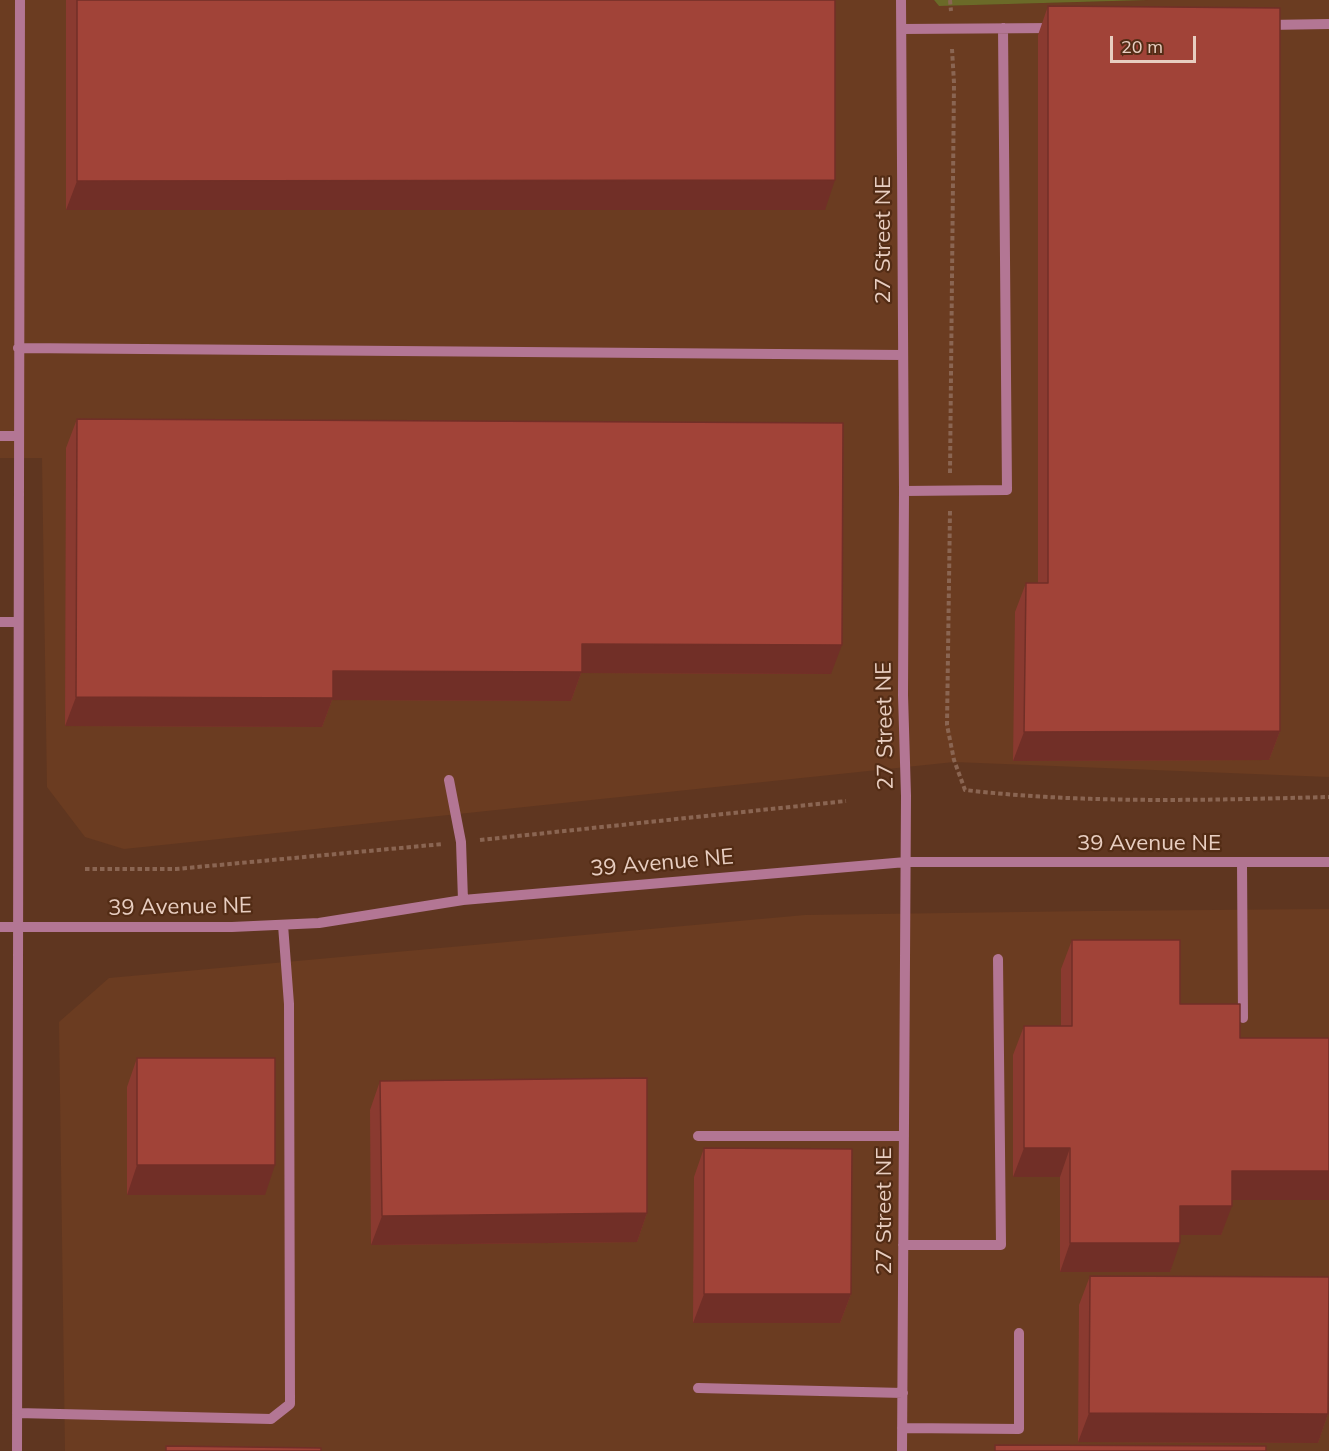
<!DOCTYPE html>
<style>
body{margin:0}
#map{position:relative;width:1329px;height:1451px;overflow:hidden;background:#5f3620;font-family:Mulish,sans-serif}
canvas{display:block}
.scale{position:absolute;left:1110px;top:36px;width:86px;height:27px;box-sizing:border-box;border:3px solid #e8cec1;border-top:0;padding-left:8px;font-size:18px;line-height:21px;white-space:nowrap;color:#e8cec1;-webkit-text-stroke:4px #532c15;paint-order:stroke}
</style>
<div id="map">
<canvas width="1329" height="1451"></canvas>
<div class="scale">20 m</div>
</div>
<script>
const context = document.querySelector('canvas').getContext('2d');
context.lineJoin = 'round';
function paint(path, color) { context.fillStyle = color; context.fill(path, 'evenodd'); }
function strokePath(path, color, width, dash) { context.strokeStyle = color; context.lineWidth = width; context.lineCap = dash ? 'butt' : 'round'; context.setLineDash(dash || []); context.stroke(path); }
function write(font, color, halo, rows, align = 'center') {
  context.font = font + ' Mulish,sans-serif'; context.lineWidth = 4.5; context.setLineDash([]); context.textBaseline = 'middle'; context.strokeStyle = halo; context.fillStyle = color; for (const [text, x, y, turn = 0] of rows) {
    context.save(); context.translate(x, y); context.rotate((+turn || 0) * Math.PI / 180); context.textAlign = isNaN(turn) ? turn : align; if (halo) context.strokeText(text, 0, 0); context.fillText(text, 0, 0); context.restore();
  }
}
const built = new Path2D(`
 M 0,0 L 934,0 L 939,6 L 1148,0 L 1329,0 L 1329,777 L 954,762 L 124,849 L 85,837 L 47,787 L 42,458 L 0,458 Z
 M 1329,909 L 1329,1451 L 65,1451 L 59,1022 L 109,978 L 805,915 L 1093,911 Z`);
const green = new Path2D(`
 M 934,0 L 1148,0 L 939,6 Z`);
const path = new Path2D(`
 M 950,0 L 951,11
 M 950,473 L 954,83 L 952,49
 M 950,511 L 947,725 L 954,760 L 965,790 C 1086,804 1208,800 1329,797
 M 480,840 L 846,801
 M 85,869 L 176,869 L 443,844`);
const minor = new Path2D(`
 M 901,0 L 904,491 L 903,695 L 906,796 L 902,1451
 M 1268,25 L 1329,24
 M 902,29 L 1054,28
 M 18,348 L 903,355
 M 0,436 L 18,436
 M 904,491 L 1007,490 L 1003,28
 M 0,622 L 18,622
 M 449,780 L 461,842 L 463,900
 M 1242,862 L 1243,1018
 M 0,927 L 232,927 L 319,923 L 463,900 L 906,862 L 1329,862
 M 698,1136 L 904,1136
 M 903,1245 L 1001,1245 L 998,959
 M 698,1388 L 903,1393
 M 17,1413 L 271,1419 L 290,1404 L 289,1004 L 283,925
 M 902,1428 L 1019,1429 L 1019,1333
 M 17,1451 C 20,967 17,484 20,0`);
const wall = new Path2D(`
 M 66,0 L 835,0 L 825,210 L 66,210 Z
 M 1048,6 L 1280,731 L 1269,760 L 1013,761 L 1015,612 L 1026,583 L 1038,583 L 1038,35 Z
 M 77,419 L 831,674 L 581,673 L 571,701 L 332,700 L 322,727 L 65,726 L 66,448 Z
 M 1072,940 L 1240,1038 L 1329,1200 L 1232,1200 L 1221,1235 L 1180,1235 L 1170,1272 L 1060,1272 L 1060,1177 L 1013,1177 L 1013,1055 L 1024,1026 L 1061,1026 L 1061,969 Z
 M 137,1058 L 265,1195 L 127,1195 L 127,1087 Z
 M 380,1081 L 647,1213 L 637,1242 L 371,1245 L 370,1110 Z
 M 704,1148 L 851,1294 L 840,1323 L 693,1323 L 694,1177 Z
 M 1090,1276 L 1328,1414 L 1318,1443 L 1078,1442 L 1079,1305 Z`);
const shadedWall = new Path2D(`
 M 835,180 L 825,210 L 66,210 L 77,181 Z
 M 582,644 L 842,645 L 831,674 L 581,673 L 571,701 L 332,700 L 322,727 L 65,726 L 76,697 Z
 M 1280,731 L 1269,760 L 1013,761 L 1024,732 Z
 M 1024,1148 L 1070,1148 L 1060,1177 L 1013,1177 Z
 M 137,1165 L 275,1165 L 265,1195 L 127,1195 Z
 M 1232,1171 L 1329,1171 L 1329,1200 L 1221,1200 Z
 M 1180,1206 L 1232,1206 L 1221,1235 L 1170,1235 Z
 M 647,1213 L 637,1242 L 371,1245 L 382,1216 Z
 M 1070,1243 L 1180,1243 L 1170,1272 L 1060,1272 Z
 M 704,1294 L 851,1294 L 840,1323 L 693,1323 Z
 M 1089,1413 L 1328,1414 L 1318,1443 L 1078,1442 Z`);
const building = new Path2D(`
 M 77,0 L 835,0 L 835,180 L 77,181 Z
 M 1048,6 L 1280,8 L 1280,731 L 1024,732 L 1026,583 L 1048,583 Z
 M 77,419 L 843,423 L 842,645 L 582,644 L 582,672 L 333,671 L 333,698 L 76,697 Z
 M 1072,940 L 1180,940 L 1180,1004 L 1240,1004 L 1240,1038 L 1329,1038 L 1329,1171 L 1232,1171 L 1232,1206 L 1180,1206 L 1180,1243 L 1070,1243 L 1070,1148 L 1024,1148 L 1024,1026 L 1072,1026 Z
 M 137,1058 L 275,1058 L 275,1165 L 137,1165 Z
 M 647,1078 L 647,1213 L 382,1216 L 380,1081 Z
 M 704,1148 L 852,1149 L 851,1294 L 704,1294 Z
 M 1090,1276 L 1329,1277 L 1328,1414 L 1089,1413 Z
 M 995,1445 L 1266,1446 L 1266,1451 L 995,1451 Z
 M 166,1446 L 321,1448 L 321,1451 L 166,1451 Z`);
const streetNames = [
 ["27 Street NE",883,240,-90],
 ["27 Street NE",885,726,-91],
 ["39 Avenue NE",1149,843],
 ["39 Avenue NE",662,863,-5],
 ["39 Avenue NE",180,907,-1],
 ["27 Street NE",884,1211,-90]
];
paint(built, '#6b3c21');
paint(green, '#6b6a28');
strokePath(path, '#8a6552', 4, [4.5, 3]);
strokePath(minor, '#b37694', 10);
paint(wall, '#8a3a30');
paint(shadedWall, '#712f27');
paint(building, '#a14338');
strokePath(building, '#712f27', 1.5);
write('22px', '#e8cec1', '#532c15', streetNames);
</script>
